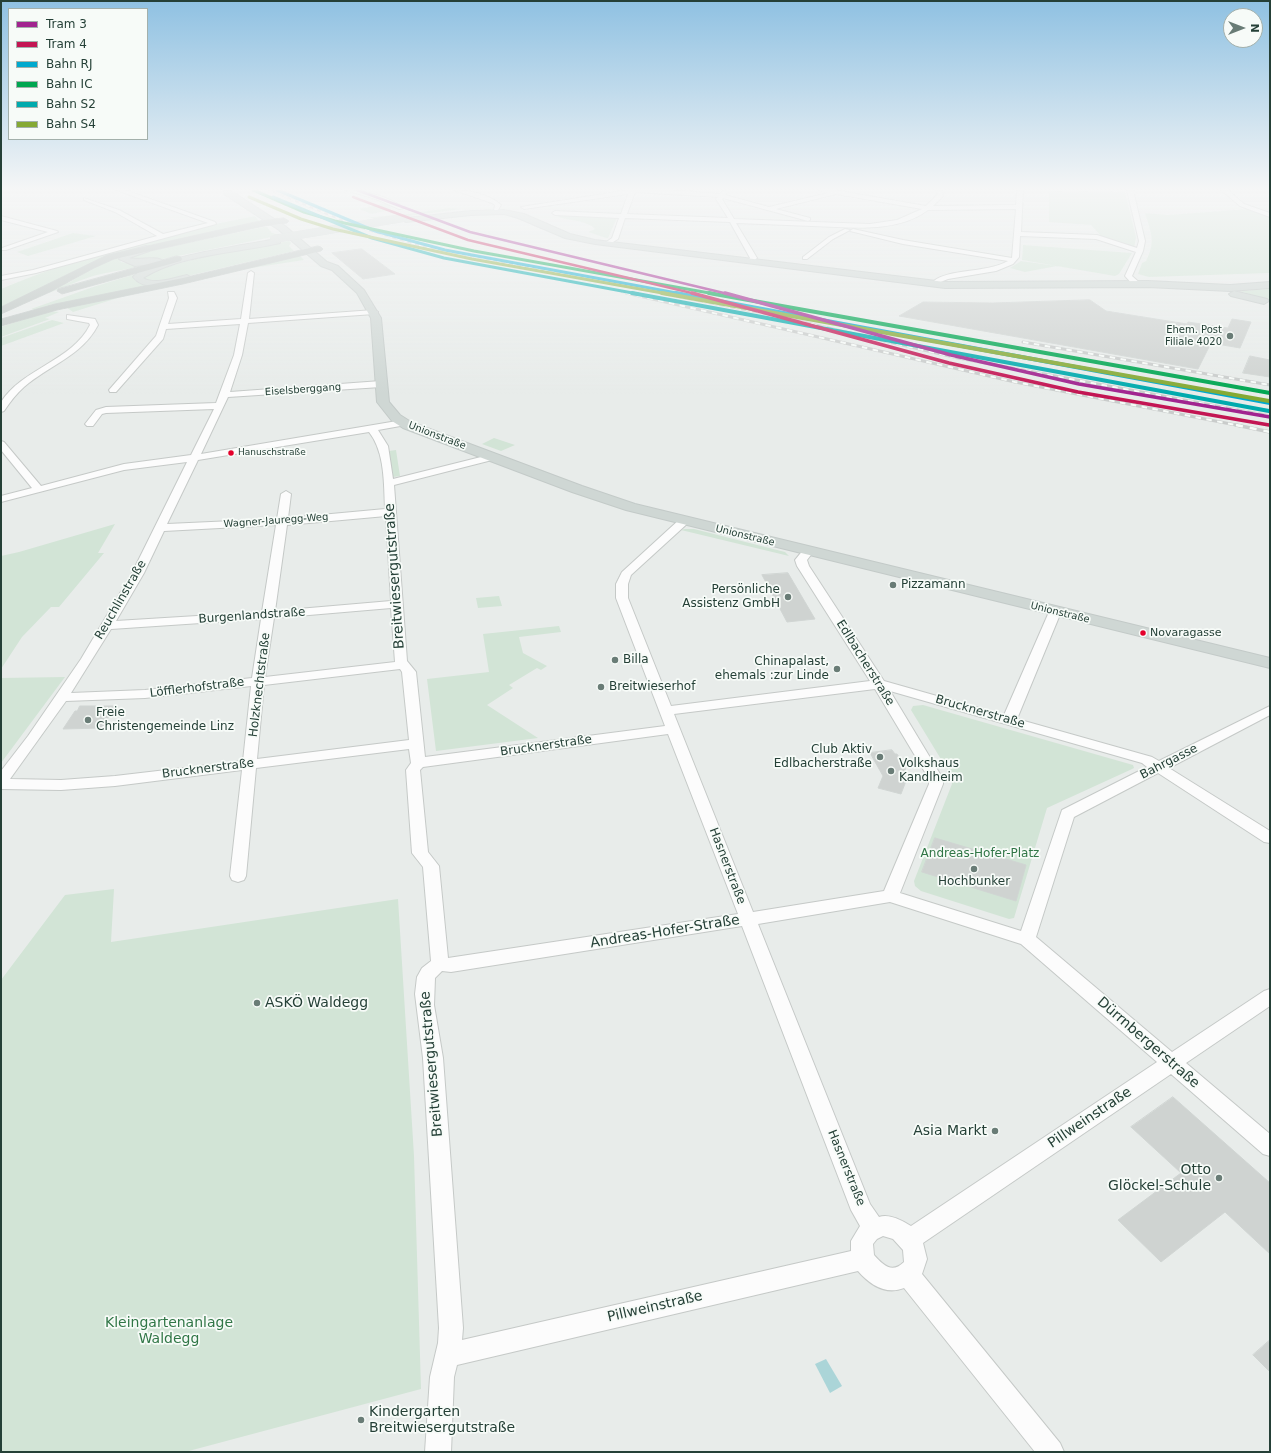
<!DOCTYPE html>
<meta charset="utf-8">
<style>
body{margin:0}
#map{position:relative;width:1271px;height:1453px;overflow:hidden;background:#e8ecea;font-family:"DejaVu Sans",sans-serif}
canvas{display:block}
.frame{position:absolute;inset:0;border:2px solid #254037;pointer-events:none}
.legend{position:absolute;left:8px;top:8px;width:140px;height:132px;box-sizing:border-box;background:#f7fbf8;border:1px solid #a3b0ab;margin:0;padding:5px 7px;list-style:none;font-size:12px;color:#254037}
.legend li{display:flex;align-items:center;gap:8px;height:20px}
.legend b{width:20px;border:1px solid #a3b0ab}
.north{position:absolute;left:1223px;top:8px;width:40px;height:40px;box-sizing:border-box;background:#f7fbf8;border:1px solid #a3b0ab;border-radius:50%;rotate:90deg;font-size:11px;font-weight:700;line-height:16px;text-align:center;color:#254037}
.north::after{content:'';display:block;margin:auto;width:14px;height:18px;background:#697c76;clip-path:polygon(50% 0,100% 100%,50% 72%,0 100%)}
</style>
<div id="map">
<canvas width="1271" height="1453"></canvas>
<div class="frame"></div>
<ul class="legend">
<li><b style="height:5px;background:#a1248f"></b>Tram 3</li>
<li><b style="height:5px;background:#c31553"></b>Tram 4</li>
<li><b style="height:5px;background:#00a9ce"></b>Bahn RJ</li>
<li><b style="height:5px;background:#00a651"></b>Bahn IC</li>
<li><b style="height:5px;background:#00aaad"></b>Bahn S2</li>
<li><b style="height:5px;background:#85a934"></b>Bahn S4</li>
</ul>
<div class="north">N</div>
</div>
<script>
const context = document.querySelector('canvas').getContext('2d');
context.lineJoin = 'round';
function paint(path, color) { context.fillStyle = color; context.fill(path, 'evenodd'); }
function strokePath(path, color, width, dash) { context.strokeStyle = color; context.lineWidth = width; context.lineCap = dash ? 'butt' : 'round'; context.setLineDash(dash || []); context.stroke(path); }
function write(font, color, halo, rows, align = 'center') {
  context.font = font + ' "DejaVu Sans",sans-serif'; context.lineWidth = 3.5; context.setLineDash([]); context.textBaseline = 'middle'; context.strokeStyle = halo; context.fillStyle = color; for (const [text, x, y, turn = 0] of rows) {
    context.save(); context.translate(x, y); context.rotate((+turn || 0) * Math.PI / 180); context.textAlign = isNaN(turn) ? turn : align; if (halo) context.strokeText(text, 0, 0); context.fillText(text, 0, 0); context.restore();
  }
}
const green = new Path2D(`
 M 1049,191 L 1125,192 L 1136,237 L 1134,249 L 1101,236 L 1091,225 L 1049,222 Z
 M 386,203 L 390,205 L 391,210 L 372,214 L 359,209 Z
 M 449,208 L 462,209 L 378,220 L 365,216 L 372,217 L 407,214 Z
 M 1248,209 L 1270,216 L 1270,273 L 1149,277 L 1138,274 L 1142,263 L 1146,261 C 1156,242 1151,233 1145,213 L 1168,215 Z
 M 557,214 L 617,218 L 608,238 L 606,238 L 588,232 L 595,229 C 587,220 568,221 556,216 Z
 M 255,216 L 259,221 L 96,261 L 40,290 L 1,307 L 1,289 C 82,255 169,233 255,216 Z
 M 263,227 L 267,227 L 272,233 L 282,235 L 158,260 L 127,259 L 130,255 Z
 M 73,233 L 96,236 L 28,256 L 17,252 Z
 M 289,241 L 291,243 L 289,246 L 294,251 L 171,280 L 152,281 L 143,279 L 143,276 C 188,257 242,249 289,241 Z
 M 1023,245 L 1132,253 L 1119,274 L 1115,276 L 1022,260 Z
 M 296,256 L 300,256 L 304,260 L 245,269 L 121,297 L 73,312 L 66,307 Z
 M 119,258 L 121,262 L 133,264 L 151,263 C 132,269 112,271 93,276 C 75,282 58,290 40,296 L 60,285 L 70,282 L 104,261 Z
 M 1021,261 L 1057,266 L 1025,272 L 1010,268 Z
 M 139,273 L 134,278 L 136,281 L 156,284 L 35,310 L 31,309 L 93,287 Z
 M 1269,289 L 1270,301 L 1240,291 Z
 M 49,311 L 59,312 L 45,318 L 50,319 L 1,337 L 1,327 Z
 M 52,320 L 64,323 L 1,346 L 1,338 Z
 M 494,438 L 515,445 L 501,451 L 482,444 Z
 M 396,450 L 400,476 L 393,477 L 389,451 Z
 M 115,524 L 98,553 L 104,553 L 59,607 L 51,607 L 22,637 L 1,669 L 1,556 L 19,552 Z
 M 685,529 L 694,529 L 785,552 L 789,556 L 681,530 Z
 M 499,596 L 502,606 L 478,608 L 476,598 Z
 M 559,626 L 561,632 L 519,637 L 523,653 L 547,666 L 541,670 L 537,668 L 509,685 L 513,688 L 487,705 L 538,738 L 436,751 L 427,679 L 489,672 L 483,634 Z
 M 65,677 L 1,763 L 1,678 Z
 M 923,705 L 1133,765 L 1134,768 L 1130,770 L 1047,808 L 1014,918 L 1009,919 L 921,891 L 915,886 L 914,881 L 952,784 L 950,774 L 911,710 L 913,706 Z
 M 114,889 L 111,942 L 398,899 L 414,1156 L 421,1389 L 185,1452 L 1,1452 L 1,980 L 65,895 Z`);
const water = new Path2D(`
 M 826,1359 L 842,1386 L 830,1393 L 815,1364 Z`);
const building = new Path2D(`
 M 362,249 L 395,274 L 363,279 L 332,253 Z
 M 1090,300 L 1106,311 L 1187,324 L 1188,322 L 1228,328 L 1232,319 L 1251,322 L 1240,348 L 1211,343 L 1198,369 L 899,316 L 923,302 L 992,303 Z
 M 1250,356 L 1270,360 L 1270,377 L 1243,373 Z
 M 788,573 L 815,619 L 787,622 L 762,575 Z
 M 80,706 L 115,706 L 102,728 L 63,729 L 75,711 L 77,711 Z
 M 892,750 L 895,754 L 897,754 L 905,766 L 906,781 L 901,794 L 878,788 L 883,776 L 870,753 Z
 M 935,838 L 1026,865 L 1016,901 L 922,872 Z
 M 1173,1097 L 1270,1183 L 1270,1254 L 1225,1212 L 1161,1262 L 1118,1220 L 1181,1173 L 1131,1127 Z
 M 1270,1340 L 1270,1372 L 1253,1355 Z`);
const minor = new Path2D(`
 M 116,190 L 125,190 L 215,222 L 216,224 L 36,273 L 1,280 L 1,276 L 33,270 L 157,236 L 115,212 L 84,200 L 84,198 L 119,210 L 163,234 L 208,223 Z
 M 345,190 C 364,190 390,197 404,208 L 399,209 L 376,199 Z
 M 454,190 C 468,190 491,195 501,205 L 498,210 L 494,210 L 495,205 L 492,203 Z
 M 629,190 L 669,190 L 720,194 L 724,190 L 727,192 L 725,195 L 769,207 L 828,193 L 819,190 L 834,190 L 926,206 L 938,194 L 936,190 L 942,190 L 943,196 L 933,206 L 1016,205 L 1017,190 L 1023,190 L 1021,232 L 1097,235 L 1137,248 L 1139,241 L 1127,190 L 1133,190 L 1145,241 L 1143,251 L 1132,276 L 1141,284 L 1134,286 L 1125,276 L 1136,252 L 1096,239 L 1020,236 L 1019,257 L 1013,264 L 996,271 L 948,279 L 938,283 L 934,281 C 947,269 987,273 1008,261 L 903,244 L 850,231 L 853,229 L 903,240 L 1012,258 L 1016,209 L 928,210 C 896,234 850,227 812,226 C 787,225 762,224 736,223 L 757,258 L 751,263 L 748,261 L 750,258 L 730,222 L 625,218 L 618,239 L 608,245 L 605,243 L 612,238 L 619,218 L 555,215 L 552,213 L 555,211 L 621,214 L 628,194 L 524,209 L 521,207 ZM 635,192 L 718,197 L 716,199 L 728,218 L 627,214 ZM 836,194 L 922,209 L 897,220 L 870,224 L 734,219 L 722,199 L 723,198 L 808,221 L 810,220 L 810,218 L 776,209 Z
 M 1221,190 L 1228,190 L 1244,204 L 1270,213 L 1270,217 L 1240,206 Z
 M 1,216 L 57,231 L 58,232 L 6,250 L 2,250 L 2,248 L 48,232 L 1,220 Z
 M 845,229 L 850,230 L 833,239 L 807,259 L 803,259 L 803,257 L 829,237 Z
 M 251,271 L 254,273 L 249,319 L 374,310 L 378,312 L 374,314 L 248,323 L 242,355 L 230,392 L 381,381 L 385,384 L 381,387 L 228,397 L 201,454 L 403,420 L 408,423 L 406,425 L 378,430 L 388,446 L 393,479 L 493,454 L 498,457 L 496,459 L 394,485 L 407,661 L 416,672 L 425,757 L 665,726 L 616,598 L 616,584 L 622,572 L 680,519 L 684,518 L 689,521 L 688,523 L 631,575 L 628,584 L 628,598 L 671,706 L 870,681 L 797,566 L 795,560 L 804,549 L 808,548 L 814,551 L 807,560 L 809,566 L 884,681 L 1004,715 L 1049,612 L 1055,608 L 1061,612 L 1017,719 L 1152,757 L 1159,761 L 1270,706 L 1270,715 L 1169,768 L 1270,831 L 1270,843 L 1264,842 L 1158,773 L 1074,817 L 1036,937 L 1172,1052 L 1264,991 L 1270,989 L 1270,1006 L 1186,1063 L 1270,1134 L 1270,1156 L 1263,1154 L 1171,1074 L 923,1243 L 927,1259 L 922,1274 L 1060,1443 L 1064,1452 L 1035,1452 L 904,1288 C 886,1295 870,1285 858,1271 L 457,1365 L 454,1377 L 451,1452 L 425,1452 L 430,1377 L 438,1343 L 439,1328 L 423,1058 L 415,994 L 417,977 L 422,968 L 431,961 L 423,867 L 412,853 L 406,770 L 411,763 L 409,749 L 256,768 L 246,876 L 244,880 L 238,882 L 232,880 L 230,876 L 242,770 L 115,786 L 61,790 L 1,789 L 1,771 L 28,736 L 81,659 L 132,573 L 187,462 L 124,470 L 1,502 L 1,496 L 32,488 L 1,450 L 1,441 L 4,442 L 41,486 L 124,464 L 191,455 L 214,409 L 106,413 L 102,414 L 93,426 L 87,426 L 85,424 L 96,410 L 106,407 L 216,403 L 234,355 L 240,324 L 166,329 L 163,339 L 116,392 L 110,392 L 109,390 L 156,336 L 169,298 L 168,292 L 174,292 L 177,298 L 168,324 L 241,319 L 248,273 ZM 369,432 C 385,452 384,484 385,509 L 288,518 L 291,494 L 286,491 L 281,494 L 277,519 L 167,524 L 198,460 ZM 386,516 L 391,601 L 275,611 L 287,525 ZM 276,525 L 262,612 L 116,621 L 144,573 L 164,531 ZM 391,608 L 395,662 L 265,677 L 274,618 ZM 261,619 L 252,678 L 145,690 L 71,693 L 111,629 ZM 400,669 L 402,672 L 409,740 L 257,759 L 264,685 ZM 251,686 L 243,761 L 115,776 L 61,780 L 10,779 L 66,701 L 145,698 ZM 875,689 L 929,779 L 929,784 L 884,891 L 753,912 L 674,714 ZM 890,691 L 1142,763 L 1147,767 L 1062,810 L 1021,931 L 900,893 L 943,784 L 943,779 ZM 668,734 L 738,914 L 448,958 L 439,866 L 428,852 L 420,770 L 423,767 ZM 890,902 L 1021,944 L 1157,1062 L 911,1226 C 903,1221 889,1213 879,1217 L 870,1204 L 758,924 ZM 742,926 L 851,1210 L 860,1226 L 851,1241 L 851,1251 L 462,1340 L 463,1328 L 443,1058 L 434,1005 L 435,978 L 442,971 L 451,972 ZM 883,1236 L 893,1239 L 903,1250 L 904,1262 C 892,1274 883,1265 874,1255 L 873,1244 L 877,1239 Z
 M 67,315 L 95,319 L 98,325 C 82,356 48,366 24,387 C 16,394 10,402 4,411 L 1,412 L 1,402 C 23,368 72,361 90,325 L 89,323 L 67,319 Z`);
const major = new Path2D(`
 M 224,190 L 230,190 L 285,226 L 327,262 L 338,266 L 364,290 L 381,318 L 389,402 L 400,415 L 411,422 L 582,486 L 635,504 L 1270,658 L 1270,668 L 626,510 L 572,492 L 403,428 L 392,421 L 377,402 L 371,318 L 357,293 L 332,270 L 321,266 L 279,230 L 224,194 Z
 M 504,210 L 524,214 L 570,234 L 595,240 L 945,282 L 1148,281 L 1230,285 L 1270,282 L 1270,288 L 1230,291 L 1148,287 L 945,288 L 595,244 L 565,238 L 518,218 L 504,214 L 471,215 L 406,222 L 402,220 L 406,218 L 471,211 Z
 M 277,239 L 280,239 L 280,243 C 237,253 182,254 143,278 C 155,285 174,278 187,275 L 192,278 L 190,280 C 174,284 145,293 133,277 C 150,258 249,244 277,239 Z
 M 146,246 L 149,247 L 149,251 L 129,258 C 139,261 156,255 163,261 L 162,263 L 135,266 L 119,259 L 125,252 Z
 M 1234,291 L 1267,299 L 1269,301 L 1264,304 L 1231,296 L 1229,294 Z`);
const highway = new Path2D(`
 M 284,218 L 289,221 L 287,223 L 264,226 L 114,259 L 94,268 L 50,292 L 1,314 L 1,307 L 107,255 L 264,220 Z
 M 318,246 L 321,247 L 323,249 L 321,251 L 183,284 L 57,310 L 1,326 L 1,319 L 55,304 L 183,278 Z
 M 177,256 L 181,257 L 182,259 L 181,261 L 62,294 L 57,291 L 58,289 Z`);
const railFar2 = new Path2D(`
 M 269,190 L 361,228 L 425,247 L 665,294
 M 622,292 L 630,294`);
const railFar1 = new Path2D(`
 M 626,293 L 1015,382 L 1241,426
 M 660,293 L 768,314 L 958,358 L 1270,416
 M 1023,342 L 1270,385`);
const rail = new Path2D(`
 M 1236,425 L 1270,432`);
const majorBridge = new Path2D(`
 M 274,239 L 403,218`);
const rail1Far1 = new Path2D(`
 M 277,190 L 375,231 L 445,250 L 682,294`);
const rail1 = new Path2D(`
 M 676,293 L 1270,403`);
const rail2Far1 = new Path2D(`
 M 253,190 L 304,212 L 335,221 L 474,251 L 715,294`);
const rail2 = new Path2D(`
 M 709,293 L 1270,393`);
const rail3Far1 = new Path2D(`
 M 273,197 L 372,238 L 444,258 L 638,294`);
const rail3 = new Path2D(`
 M 632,293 L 1269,411`);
const rail4Far1 = new Path2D(`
 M 249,197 L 301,219 L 333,229 L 472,259 L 668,294`);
const rail4 = new Path2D(`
 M 662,293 L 1269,401`);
const tram1Far1 = new Path2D(`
 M 357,190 L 470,232 L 728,294`);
const tram1 = new Path2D(`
 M 725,293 L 951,355 L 1079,384 L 1270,417`);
const tram2Far1 = new Path2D(`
 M 353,197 L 468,240 L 696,294`);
const tram2 = new Path2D(`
 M 692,293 L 949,363 L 1078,392 L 1269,425`);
const markers = [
 [1230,336,4,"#697c76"],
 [231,453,3.5,"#e4002b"],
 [893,585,4,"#697c76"],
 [788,597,4,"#697c76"],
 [1143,633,3.5,"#e4002b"],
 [615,660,4,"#697c76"],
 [837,669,4,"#697c76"],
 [601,687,4,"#697c76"],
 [88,720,4,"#697c76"],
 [880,757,4,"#697c76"],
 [891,771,4,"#697c76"],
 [974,869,4,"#697c76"],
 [257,1003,4,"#697c76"],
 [995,1131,4,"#697c76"],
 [1219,1178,4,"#697c76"],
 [361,1420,4,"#697c76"]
];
const farBusnames = [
 ["Hanuschstraße",238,453]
];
const farPoinames = [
 ["Ehem. Post",1222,330],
 ["Filiale 4020",1222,342]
];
const farStreetnames = [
 ["Eiselsberggang",303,390,-4],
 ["Unionstraße",437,436,21],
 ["Wagner-Jauregg-Weg",276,521,-4],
 ["Unionstraße",745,536,14],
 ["Unionstraße",1060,613,14]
];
const busNames = [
 ["Novaragasse",1150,633]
];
const poiNames = [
 ["Pizzamann",901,585],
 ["Persönliche",780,590,"right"],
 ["Assistenz GmbH",780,604,"right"],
 ["Billa",623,660],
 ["Chinapalast,",829,662,"right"],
 ["ehemals :zur Linde",829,676,"right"],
 ["Breitwieserhof",609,687],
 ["Freie",96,713],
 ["Christengemeinde Linz",96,727],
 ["Club Aktiv",872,750,"right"],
 ["Edlbacherstraße",872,764,"right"],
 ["Volkshaus",899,764],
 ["Kandlheim",899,778],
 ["Hochbunker",974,882,"center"]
];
const streetNames = [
 ["Reuchlinstraße",121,600,-60],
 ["Burgenlandstraße",252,616,-4],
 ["Edlbacherstraße",865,663,58],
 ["Holzknechtstraße",260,685,-83],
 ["Löfflerhofstraße",197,688,-7],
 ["Brucknerstraße",980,712,16],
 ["Brucknerstraße",546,746,-8],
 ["Bahrgasse",1169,762,-27],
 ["Brucknerstraße",208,769,-7],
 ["Hasnerstraße",727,866,69],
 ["Hasnerstraße",846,1168,68]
];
const parkNames = [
 ["Andreas-Hofer-Platz",980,854]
];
const nearStreetnames = [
 ["Breitwiesergutstraße",395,576,-94],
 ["Andreas-Hofer-Straße",665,932,-9],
 ["Dürrnbergerstraße",1148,1043,41],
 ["Breitwiesergutstraße",432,1064,-95],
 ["Pillweinstraße",1090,1118,-34],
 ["Pillweinstraße",655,1307,-13]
];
const nearPoinames = [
 ["ASKÖ Waldegg",265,1003],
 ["Asia Markt",987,1131,"right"],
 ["Otto",1211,1170,"right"],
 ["Glöckel-Schule",1211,1186,"right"],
 ["Kindergarten",369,1412],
 ["Breitwiesergutstraße",369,1428]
];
const nearParknames = [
 ["Kleingartenanlage",169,1323],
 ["Waldegg",169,1339]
];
paint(green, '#d2e4d6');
paint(water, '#abd5d8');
paint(building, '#cfd3d1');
strokePath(building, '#d0d5d3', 1);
strokePath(minor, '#c5c9c7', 2);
strokePath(major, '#c3cac8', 2);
strokePath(highway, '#c3cac8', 1);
paint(minor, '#fcfcfc');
paint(major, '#cfd7d4');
paint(highway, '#bcc4c1');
strokePath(railFar2, '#c9cccb', 2);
strokePath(railFar1, '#c9cccb', 3);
strokePath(rail, '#c9cccb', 3.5);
strokePath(railFar2, '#f7fbf8', 1.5, [4]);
strokePath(railFar1, '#f7fbf8', 2, [5.5]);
strokePath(rail, '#f7fbf8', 2.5, [7]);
strokePath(majorBridge, '#c3cac8', 8, []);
strokePath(majorBridge, '#cfd7d4', 8);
strokePath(rail1Far1, '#00a9ce', 3);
strokePath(rail1, '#00a9ce', 4);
strokePath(rail2Far1, '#00a651', 3);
strokePath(rail2, '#00a651', 4);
strokePath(rail3Far1, '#00aaad', 3);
strokePath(rail3, '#00aaad', 4);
strokePath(rail4Far1, '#85a934', 3);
strokePath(rail4, '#85a934', 4);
strokePath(tram1Far1, '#a1248f', 2.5);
strokePath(tram1, '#a1248f', 3.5);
strokePath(tram2Far1, '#c31553', 2.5);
strokePath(tram2, '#c31553', 3.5);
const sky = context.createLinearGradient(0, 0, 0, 394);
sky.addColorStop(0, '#8fc1e2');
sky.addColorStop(0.48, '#f5f6f6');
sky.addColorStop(1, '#f5f6f600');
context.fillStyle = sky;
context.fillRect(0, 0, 1271, 394);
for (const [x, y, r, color] of markers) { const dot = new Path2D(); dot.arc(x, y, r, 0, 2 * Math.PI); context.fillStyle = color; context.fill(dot); strokePath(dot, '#f7fbf8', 1.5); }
write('9px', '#254037', '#f7fbf8', farBusnames, 'left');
write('10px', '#254037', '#f7fbf8', farPoinames, 'right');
write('10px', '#254037', '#f7fbf8', farStreetnames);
write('11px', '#254037', '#f7fbf8', busNames, 'left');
write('12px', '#254037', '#f7fbf8', poiNames, 'left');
write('12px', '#254037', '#f7fbf8', streetNames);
write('12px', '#307646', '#f7fbf8', parkNames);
write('14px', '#254037', '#f7fbf8', nearStreetnames);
write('14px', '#254037', '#f7fbf8', nearPoinames, 'left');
write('14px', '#307646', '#f7fbf8', nearParknames);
</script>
